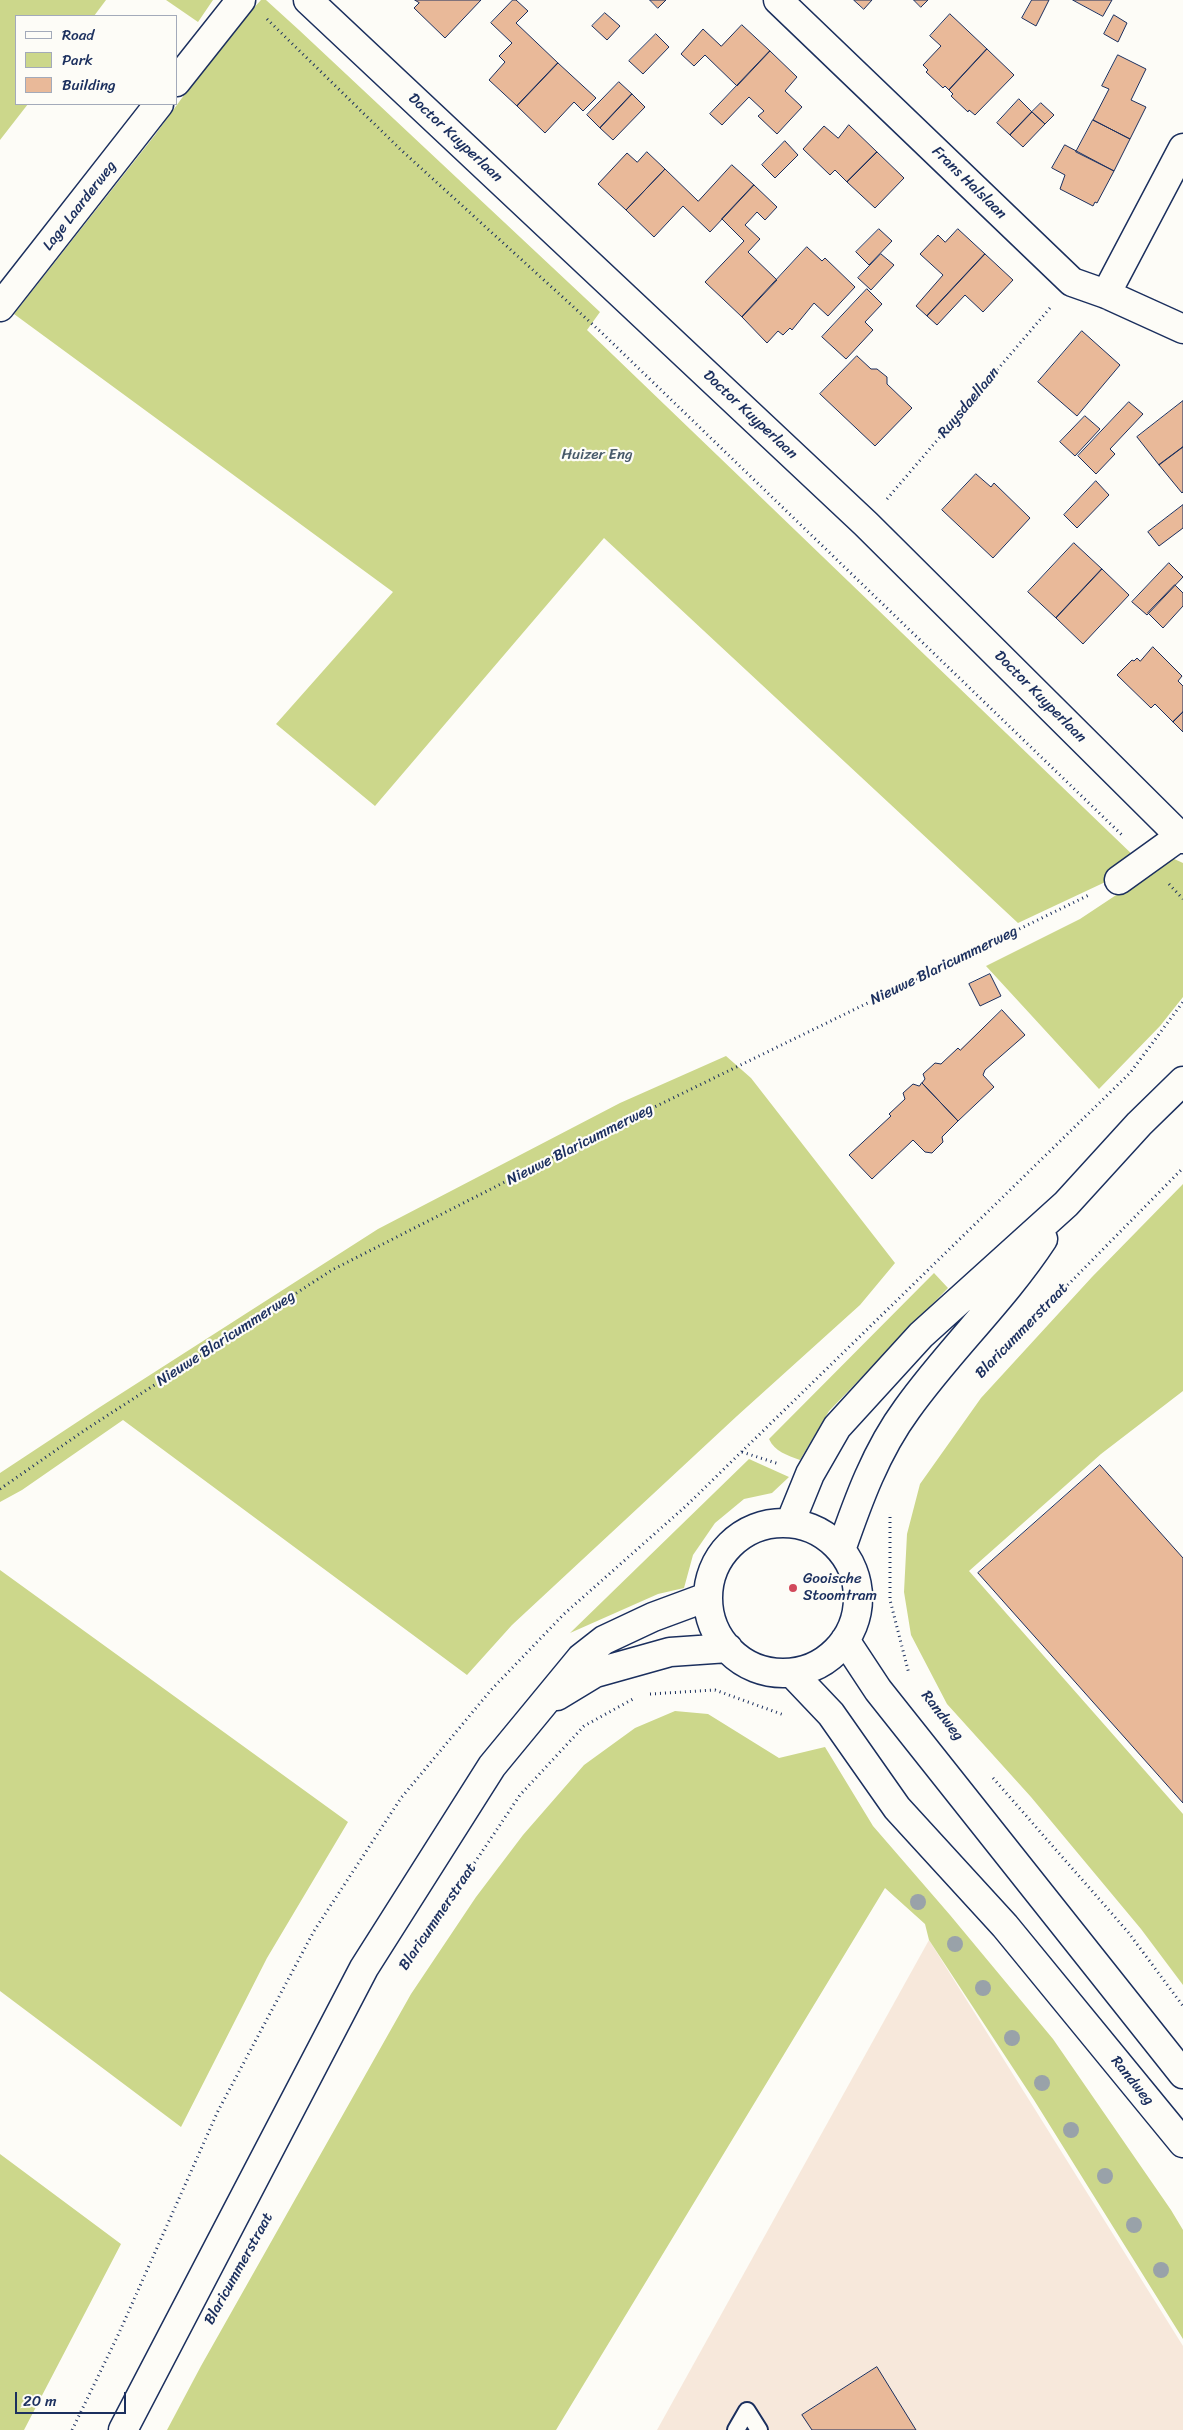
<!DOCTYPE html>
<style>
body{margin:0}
#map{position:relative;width:1183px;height:2430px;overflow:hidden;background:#fdfcf7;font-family:Sriracha,sans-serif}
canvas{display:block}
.legend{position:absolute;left:15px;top:15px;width:162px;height:90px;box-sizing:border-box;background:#fdfcf7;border:1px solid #a3aaba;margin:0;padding:6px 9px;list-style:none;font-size:15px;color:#1b2f5e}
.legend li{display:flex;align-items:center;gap:10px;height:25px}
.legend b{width:25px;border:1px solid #a3aaba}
.scale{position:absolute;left:15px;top:2392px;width:111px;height:22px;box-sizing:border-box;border:2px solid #1b2f5e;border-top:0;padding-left:6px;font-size:15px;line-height:18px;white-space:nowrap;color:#1b2f5e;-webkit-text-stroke:4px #fdfcf7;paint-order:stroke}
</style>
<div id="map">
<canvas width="1183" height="2430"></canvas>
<ul class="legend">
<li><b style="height:6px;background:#fdfcf7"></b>Road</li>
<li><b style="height:14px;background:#ccd78b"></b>Park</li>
<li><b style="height:14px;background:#e9b999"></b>Building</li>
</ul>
<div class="scale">20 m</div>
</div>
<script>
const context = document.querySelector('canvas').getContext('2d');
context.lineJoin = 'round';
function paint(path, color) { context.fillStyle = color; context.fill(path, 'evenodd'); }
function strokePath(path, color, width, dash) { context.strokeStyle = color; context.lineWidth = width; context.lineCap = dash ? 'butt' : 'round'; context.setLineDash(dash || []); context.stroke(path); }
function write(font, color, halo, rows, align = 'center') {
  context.font = font + ' Sriracha,sans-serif'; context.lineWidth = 4.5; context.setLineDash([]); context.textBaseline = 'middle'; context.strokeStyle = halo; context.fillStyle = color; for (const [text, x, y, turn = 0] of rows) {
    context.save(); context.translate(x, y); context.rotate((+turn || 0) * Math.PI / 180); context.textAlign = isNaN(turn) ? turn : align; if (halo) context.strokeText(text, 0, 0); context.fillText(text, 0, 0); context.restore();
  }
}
const built = new Path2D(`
 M 929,1940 L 1183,2346 L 1183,2430 L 657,2430 Z`);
const green = new Path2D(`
 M 0,0 L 106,0 L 94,16 L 16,16 L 16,104 L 28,104 L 0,140 Z
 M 166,0 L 213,0 L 198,22 Z
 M 261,0 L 266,0 L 299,30 L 600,312 L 587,330 L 1137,859 L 1116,877 L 1018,923 L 604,538 L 375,806 L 276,724 L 393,592 L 14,314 L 155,135 L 222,43 Z
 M 1172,858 L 1183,863 L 1183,997 L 1160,1026 L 1099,1089 L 986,966 L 1080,919 Z
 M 726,1056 L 751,1078 L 895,1263 L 860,1305 L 737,1416 L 512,1625 L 467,1675 L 123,1420 L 22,1490 L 0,1502 L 0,1473 L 100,1407 L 378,1229 L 620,1103 Z
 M 1183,1184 L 1183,1391 L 1101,1454 L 969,1571 L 1183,1814 L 1183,1985 L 1141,1929 L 1031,1797 L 947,1704 L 911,1635 L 904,1592 L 907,1534 L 920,1484 L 981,1398 L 1092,1277 Z
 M 934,1273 L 948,1288 L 829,1411 L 800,1460 C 787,1455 775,1452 769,1439 Z
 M 749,1459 L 789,1477 L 772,1493 L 744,1499 L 715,1523 L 693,1555 L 684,1588 L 658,1594 L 570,1633 Z
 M 0,1570 L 348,1822 L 267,1958 L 181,2127 L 0,1991 Z
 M 675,1711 L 708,1714 L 779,1758 L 825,1747 L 873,1826 L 950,1915 L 1053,2039 L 1171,2210 L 1183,2230 L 1183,2339 L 1034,2100 L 929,1940 L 925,1924 L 885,1888 L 556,2430 L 167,2430 L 201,2366 L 411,1994 L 476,1897 L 523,1835 L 584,1765 L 635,1728 Z
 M 0,2154 L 121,2244 L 24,2430 L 0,2430 Z`);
const building = new Path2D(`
 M 415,0 L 481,0 L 445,38 L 414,8 L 419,3 Z
 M 513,0 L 516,0 L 528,11 L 516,23 L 558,63 L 517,106 L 489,80 L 505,62 L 499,56 L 512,43 L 491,23 Z
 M 650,0 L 666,0 L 658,8 Z
 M 854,0 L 872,0 L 864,9 Z
 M 914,0 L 928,0 L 921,7 Z
 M 1032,0 L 1049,0 L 1036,26 L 1022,18 Z
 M 1073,0 L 1112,0 L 1103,16 Z
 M 605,13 L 620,26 L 607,40 L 592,26 Z
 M 950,14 L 987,49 L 949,90 L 945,86 L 943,88 L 926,72 L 928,70 L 923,65 L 941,46 L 930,36 Z
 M 1114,15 L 1127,23 L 1118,42 L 1104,34 Z
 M 742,25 L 770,51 L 737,86 L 705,55 L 694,66 L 681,54 L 703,29 L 721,46 Z
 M 656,34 L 669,47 L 643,74 L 629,61 Z
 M 987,49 L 1014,75 L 975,115 L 969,110 L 968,112 L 951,96 L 953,94 L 949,90 Z
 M 770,51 L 797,77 L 785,91 L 802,107 L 777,134 L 758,116 L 764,111 L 749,97 L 722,125 L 710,114 Z
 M 1118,55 L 1146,69 L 1131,100 L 1146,107 L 1130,139 L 1093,120 L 1109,89 L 1102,86 Z
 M 558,63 L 596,98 L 583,111 L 574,102 L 545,133 L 517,106 Z
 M 619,82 L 632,94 L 600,128 L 587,115 Z
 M 632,94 L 645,107 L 613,140 L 600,128 Z
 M 1019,99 L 1032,112 L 1010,135 L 997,123 Z
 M 1041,103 L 1054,115 L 1045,124 L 1032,112 Z
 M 1032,112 L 1045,124 L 1023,147 L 1010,135 Z
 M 1093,120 L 1130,139 L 1114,171 L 1076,152 Z
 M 849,125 L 877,152 L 847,182 L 835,170 L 830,175 L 803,149 L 824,126 L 838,138 Z
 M 785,141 L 798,155 L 775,178 L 762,165 Z
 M 1065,145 L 1114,171 L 1097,203 L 1095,202 L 1093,206 L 1060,189 L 1065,175 L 1052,168 Z
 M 647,152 L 665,169 L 626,210 L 598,184 L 627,153 L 637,162 Z
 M 877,152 L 904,178 L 875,208 L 847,182 Z
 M 732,165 L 754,185 L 710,232 L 683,206 L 654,237 L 626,210 L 665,169 L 698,201 Z
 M 754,185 L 777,207 L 765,220 L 757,212 L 745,225 L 760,239 L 748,252 L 777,280 L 742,317 L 705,282 L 744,241 L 722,219 Z
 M 879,229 L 892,241 L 869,265 L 856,252 Z
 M 958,229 L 985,254 L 927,316 L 916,306 L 943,275 L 920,254 L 938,235 L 945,242 Z
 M 807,247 L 822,261 L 825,258 L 855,287 L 828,316 L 814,303 L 792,330 L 790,328 L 783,335 L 778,331 L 767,343 L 742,317 Z
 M 881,254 L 894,265 L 871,290 L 858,278 Z
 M 985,254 L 1013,280 L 983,312 L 965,295 L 937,325 L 927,316 Z
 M 867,289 L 882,304 L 865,322 L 873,330 L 846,359 L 822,337 Z
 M 1082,331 L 1120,365 L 1077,416 L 1038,382 Z
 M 857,356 L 871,369 L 877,369 L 887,377 L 887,384 L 912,408 L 875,446 L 820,394 Z
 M 1183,401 L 1183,447 L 1159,465 L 1137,437 Z
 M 1129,402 L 1143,414 L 1110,449 L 1115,454 L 1096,474 L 1078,456 Z
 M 1085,416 L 1100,429 L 1075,456 L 1060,442 Z
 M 1183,447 L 1183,492 L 1182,493 L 1159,465 Z
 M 976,474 L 991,487 L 994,483 L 1030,518 L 993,558 L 942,510 Z
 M 1096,481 L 1109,495 L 1077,528 L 1064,515 Z
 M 1183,505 L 1183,528 L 1159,546 L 1148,532 Z
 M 1074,543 L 1102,569 L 1056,618 L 1028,592 Z
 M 1169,563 L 1183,577 L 1147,615 L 1132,602 Z
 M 1102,569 L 1129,595 L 1083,644 L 1056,618 Z
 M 1175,585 L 1183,593 L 1183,606 L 1163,628 L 1148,613 Z
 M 1153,647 L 1182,676 L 1178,681 L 1183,686 L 1183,712 L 1173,722 L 1155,704 L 1151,708 L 1117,675 L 1132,660 L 1134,661 L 1137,658 L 1140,661 Z
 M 1183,712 L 1183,732 L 1173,722 Z
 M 990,974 L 1001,996 L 980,1006 L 969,984 Z
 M 1002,1010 L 1025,1035 L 985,1070 L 983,1075 L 994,1087 L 958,1121 L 922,1083 L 925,1079 L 923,1074 L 935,1063 L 941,1064 L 958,1048 L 960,1050 Z
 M 922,1083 L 958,1121 L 942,1137 L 943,1142 L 932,1153 L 925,1152 L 913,1140 L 872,1179 L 849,1155 L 891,1116 L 889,1114 L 905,1099 L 903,1093 L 913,1084 L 919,1086 Z
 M 1100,1465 L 1183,1558 L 1183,1803 L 978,1573 Z
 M 877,2367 L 916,2430 L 812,2430 L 802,2415 Z`);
const path = new Path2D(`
 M 267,19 L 400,149 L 601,332 L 1123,836
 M 887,499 L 1050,308
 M 1169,884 L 1183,899
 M 987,1367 L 1183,1168
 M 742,1452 L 779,1464
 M 0,1489 L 85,1430 L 332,1270 L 593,1137 L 1091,894
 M 890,1517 L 890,1600 L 909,1674
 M 650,1694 L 715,1690 L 784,1715
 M 993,1778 L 1128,1932 L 1183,2006
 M 455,1892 L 520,1795 L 584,1726 L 633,1699
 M 72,2430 L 119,2333 L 218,2111 L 314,1931 L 401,1798 L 491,1690 L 564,1614 L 686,1506 L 1130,1073 L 1183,1002`);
const service = new Path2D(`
 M 736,2430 L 747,2411 L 759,2430`);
const minor = new Path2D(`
 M 308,0 L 866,524 L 1183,839
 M 778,0 L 1072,282 L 1106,294 L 1183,329
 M 176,82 L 241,0
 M 1106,294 L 1183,148
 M 0,307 L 159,104
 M 1119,880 L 1183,834`);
const secondary = new Path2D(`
 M 790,1523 L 810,1474 L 837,1427 L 921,1335 L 1066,1204 L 1139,1124 L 1183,1081
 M708 1598a75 75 0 1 1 150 0a75 75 0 1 1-150 0Z
 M 841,1550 C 858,1501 876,1451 907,1409 C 949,1350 1003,1300 1043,1239
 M 845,1640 L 878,1690 L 1183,2074
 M 793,1674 L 831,1714 L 897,1808 L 1005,1926 L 1183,2143
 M 557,1696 L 595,1673 L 670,1652 L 728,1648
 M 123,2430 L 364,1968 L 492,1766 L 581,1658 L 604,1640 L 653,1617 L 707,1597`);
const trees = [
 [918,1902],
 [955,1944],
 [983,1988],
 [1012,2038],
 [1042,2083],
 [1071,2130],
 [1105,2176],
 [1134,2225],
 [1161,2270]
];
const markers = [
 [793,1588,5,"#d1495b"]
];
const streetNames = [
 ["Doctor Kuyperlaan",455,138,43],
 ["Frans Halslaan",969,183,44],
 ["Lage Laarderweg",80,206,-52],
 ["Ruysdaellaan",969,403,-50],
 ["Doctor Kuyperlaan",750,415,43],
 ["Doctor Kuyperlaan",1040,697,45],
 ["Nieuwe Blaricummerweg",944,966,-26],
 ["Nieuwe Blaricummerweg",580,1145,-27],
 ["Blaricummerstraat",1022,1331,-46],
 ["Nieuwe Blaricummerweg",226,1339,-33],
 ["Randweg",942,1716,52],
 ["Blaricummerstraat",438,1917,-56],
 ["Randweg",1132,2081,51],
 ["Blaricummerstraat",239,2269,-61]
];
const parkNames = [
 ["Huizer Eng",597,455]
];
const poiNames = [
 ["Gooische",803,1579],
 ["Stoomtram",803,1596]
];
paint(built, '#f7e8db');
paint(green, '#ccd78b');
paint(building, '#e9b999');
strokePath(building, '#1b2f5e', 1);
strokePath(service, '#1b2f5e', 20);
strokePath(minor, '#1b2f5e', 31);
strokePath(secondary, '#1b2f5e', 31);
strokePath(path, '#1b2f5e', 3, [1, 4]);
strokePath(service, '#fdfcf7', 16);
strokePath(minor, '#fdfcf7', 28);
strokePath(secondary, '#fdfcf7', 28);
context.fillStyle = '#99a2a9';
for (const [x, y] of trees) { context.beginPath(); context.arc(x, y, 8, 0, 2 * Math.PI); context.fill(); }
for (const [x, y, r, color] of markers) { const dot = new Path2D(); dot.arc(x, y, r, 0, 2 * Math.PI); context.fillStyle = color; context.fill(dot); strokePath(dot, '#fdfcf7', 2); }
write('15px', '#1b2f5e', '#fdfcf7', streetNames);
write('15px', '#475969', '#fdfcf7', parkNames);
write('15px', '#1b2f5e', '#fdfcf7', poiNames, 'left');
</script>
